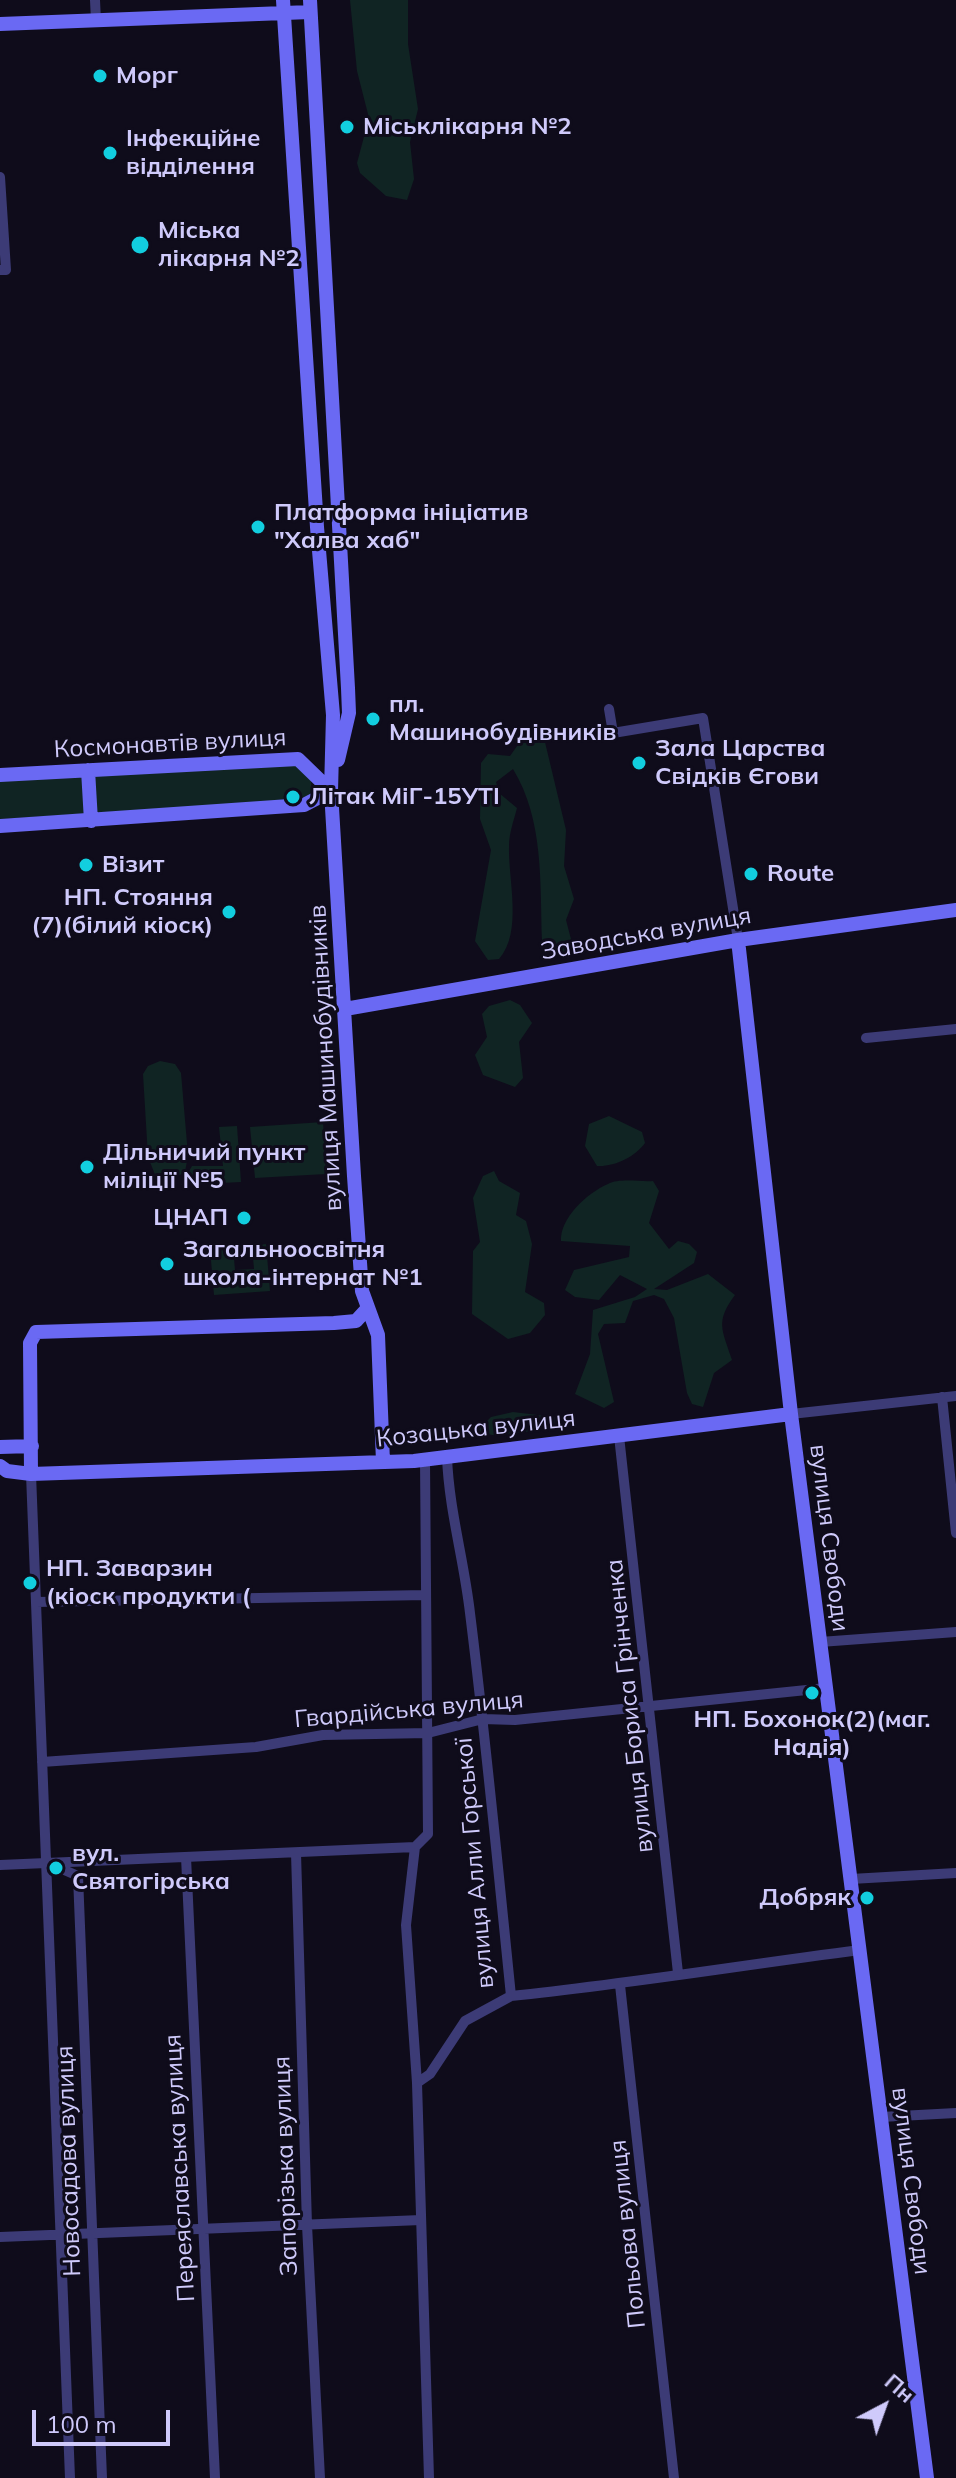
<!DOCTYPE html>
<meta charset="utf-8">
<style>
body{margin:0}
#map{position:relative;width:956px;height:2478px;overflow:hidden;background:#0f0c1b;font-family:Mulish,sans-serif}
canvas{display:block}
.north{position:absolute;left:844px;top:2366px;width:80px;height:80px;-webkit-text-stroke:6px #0f0c1b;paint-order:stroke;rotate:41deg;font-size:22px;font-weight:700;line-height:32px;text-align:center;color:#cfcafb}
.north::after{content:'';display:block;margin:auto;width:28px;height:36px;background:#cfcafb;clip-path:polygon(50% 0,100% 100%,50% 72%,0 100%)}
.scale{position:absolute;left:32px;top:2410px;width:138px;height:36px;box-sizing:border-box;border:4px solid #cfcafb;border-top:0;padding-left:10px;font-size:24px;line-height:28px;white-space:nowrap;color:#cfcafb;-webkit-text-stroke:6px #0f0c1b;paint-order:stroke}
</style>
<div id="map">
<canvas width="956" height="2478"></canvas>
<div class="north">Пн</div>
<div class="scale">100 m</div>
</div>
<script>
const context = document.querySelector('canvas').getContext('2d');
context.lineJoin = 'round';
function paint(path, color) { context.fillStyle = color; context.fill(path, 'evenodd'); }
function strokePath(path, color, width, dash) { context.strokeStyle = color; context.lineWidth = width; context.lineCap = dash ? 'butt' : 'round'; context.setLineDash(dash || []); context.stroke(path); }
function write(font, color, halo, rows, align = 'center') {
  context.font = font + ' Mulish,sans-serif'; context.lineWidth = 6; context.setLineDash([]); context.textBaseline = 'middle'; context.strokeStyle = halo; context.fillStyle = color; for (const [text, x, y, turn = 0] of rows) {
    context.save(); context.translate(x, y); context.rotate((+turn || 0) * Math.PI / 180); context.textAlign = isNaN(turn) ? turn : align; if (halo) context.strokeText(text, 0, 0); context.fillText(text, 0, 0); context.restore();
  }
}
const green = new Path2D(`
 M 350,0 L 408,0 L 408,44 L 418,109 L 410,142 L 414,179 L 407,200 L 386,196 L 360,173 L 357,163 L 369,118 L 357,71 Z
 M 533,736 L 544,738 L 566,830 L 564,866 L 574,899 L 566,920 L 572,943 L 568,954 L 557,955 L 542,941 C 540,882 544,820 513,769 L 496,782 L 499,793 L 517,808 C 514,820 509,833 509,846 C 508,880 523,932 499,959 L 488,960 L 475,941 L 491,850 L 480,819 L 481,763 L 488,754 L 510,756 L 522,739 Z
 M 310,762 L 312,799 L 0,819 L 0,780 Z
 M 510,1000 L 520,1005 L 532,1023 L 519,1042 L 523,1078 L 515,1087 L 483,1075 L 475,1055 L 487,1037 L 482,1014 L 489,1006 Z
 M 160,1061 L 175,1064 L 181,1073 L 188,1155 L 185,1172 L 169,1181 L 156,1177 L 148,1157 L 143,1074 L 148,1066 Z
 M 609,1116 L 642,1132 L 645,1143 C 635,1157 614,1167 597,1166 L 585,1146 L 589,1124 Z
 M 323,1122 L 326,1174 L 255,1178 L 250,1127 Z
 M 237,1126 L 241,1182 L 181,1185 L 192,1166 L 223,1166 L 219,1127 Z
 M 494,1171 L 499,1181 L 520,1193 L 516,1215 L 526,1221 L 532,1244 L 525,1292 L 544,1303 L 545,1315 L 530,1333 L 508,1339 L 472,1314 L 473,1251 L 480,1242 L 473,1198 L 483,1176 Z
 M 653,1181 L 659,1191 L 649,1223 L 669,1249 L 678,1241 L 689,1244 L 697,1252 L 694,1263 L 654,1289 L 667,1290 L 708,1274 L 735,1295 C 715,1322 722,1329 732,1360 L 714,1373 L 703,1407 L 692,1404 L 687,1393 L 674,1318 L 664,1299 L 654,1295 L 633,1301 L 625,1323 L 604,1324 L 598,1334 L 614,1402 L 604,1408 L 575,1394 L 590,1354 L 593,1310 L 635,1297 L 647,1289 L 620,1275 L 599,1300 L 575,1297 L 565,1290 L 574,1270 L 629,1257 L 630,1246 L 561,1241 C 560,1218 587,1193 608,1184 C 619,1178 640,1182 653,1181 Z
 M 266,1244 L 270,1291 L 214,1295 L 210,1249 L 233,1247 L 235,1270 L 254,1269 L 252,1246 Z
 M 513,1412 L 571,1419 L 567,1426 L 498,1436 L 476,1432 L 491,1417 Z`);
const street = new Path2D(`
 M 95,0 L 96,21
 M 0,177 L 6,270 L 0,270
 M 609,709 L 613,733 L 703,718 L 738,940
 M 866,1038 L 956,1029
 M 942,1397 L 956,1533
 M 791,1414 L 956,1396
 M 619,1436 L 678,1973
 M 425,1460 L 428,1834 L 415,1847 L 406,1925 L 417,2083 L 429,2478
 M 31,1474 L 70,2478
 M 36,1602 L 426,1595
 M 820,1642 L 956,1632
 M 42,1762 L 256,1747 L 323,1735 L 428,1733 L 483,1719 L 515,1720 L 826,1688
 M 296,1853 L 307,2225 L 320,2478
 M 186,1857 L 215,2478
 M 46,1862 L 78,1876 L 102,2478
 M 0,1865 L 415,1847
 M 851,1879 L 956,1873
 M 620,1985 L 674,2478
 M 511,1996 C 628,1984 743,1965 860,1950
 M 417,2083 L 430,2074 L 465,2021 L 511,1996 C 498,1868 486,1741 470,1613 C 464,1560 449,1510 447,1457
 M 881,2117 L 956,2113
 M 0,2237 L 421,2220`);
const secondary = new Path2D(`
 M 283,0 L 317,527 L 333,715 L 331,791 L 354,1176 L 362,1291 L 378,1335 L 383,1462
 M 310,0 L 348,688 L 349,713 L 338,760
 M 0,24 L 310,12
 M 88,770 L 91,821
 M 0,775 L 298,759 L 331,791
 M 0,826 L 304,805 L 331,791
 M 738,940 L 791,1414 L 927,2478
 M 345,1009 L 738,940 L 956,910
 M 0,1447 L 32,1446
 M 0,1466 L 7,1471 L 31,1474 L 414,1461 L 791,1414
 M 31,1474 L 30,1343 L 36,1332 L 334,1323 L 356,1321 L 367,1309`);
const markers = [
 [100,76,8,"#12cedf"],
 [347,127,8,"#12cedf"],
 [110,153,8,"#12cedf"],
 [140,245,10,"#12cedf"],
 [258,527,8,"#12cedf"],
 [373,719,8,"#12cedf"],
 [639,763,8,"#12cedf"],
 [293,797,8,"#12cedf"],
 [86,865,8,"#12cedf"],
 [751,874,8,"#12cedf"],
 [229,912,8,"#12cedf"],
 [87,1167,8,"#12cedf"],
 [244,1218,8,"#12cedf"],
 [167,1264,8,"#12cedf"],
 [30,1583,8,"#12cedf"],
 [812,1693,8,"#12cedf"],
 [56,1868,8,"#12cedf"],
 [867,1898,8,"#12cedf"]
];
const poiNames = [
 ["Морг",116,76],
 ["Міськлікарня №2",363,127],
 ["Інфекційне",126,139],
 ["відділення",126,167],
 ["Міська",158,231],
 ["лікарня №2",158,259],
 ["Платформа ініціатив",274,513],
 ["\"Халва хаб\"",274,541],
 ["пл.",389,705],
 ["Машинобудівників",389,733],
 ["Зала Царства",655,749],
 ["Свідків Єгови",655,777],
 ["Літак МіГ-15УТІ",309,797],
 ["Візит",102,865],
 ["Route",767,874],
 ["НП. Стояння",213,898,"right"],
 ["(7)(білий кіоск)",213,926,"right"],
 ["Дільничий пункт",103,1153],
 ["міліції №5",103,1181],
 ["ЦНАП",228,1218,"right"],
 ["Загальноосвітня",183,1250],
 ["школа-інтернат №1",183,1278],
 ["НП. Заварзин",46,1569],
 ["(кіоск продукти (",46,1597],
 ["НП. Бохонок(2)(маг.",812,1720,"center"],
 ["Надія)",812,1748,"center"],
 ["вул.",72,1854],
 ["Святогірська",72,1882],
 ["Добряк",851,1898,"right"]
];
const streetNames = [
 ["Космонавтів вулиця",170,744,-3],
 ["Заводська вулиця",646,934,-10],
 ["вулиця Машинобудівників",326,1058,-93],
 ["Козацька вулиця",476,1429,-6],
 ["вулиця Свободи",829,1538,83],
 ["вулиця Бориса Грінченка",630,1706,-96],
 ["Гвардійська вулиця",409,1710,-5],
 ["вулиця Алли Горської",475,1863,-95],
 ["Новосадова вулиця",69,2161,-92],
 ["Запорізька вулиця",286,2166,-92],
 ["Переяславська вулиця",180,2168,-93],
 ["вулиця Свободи",911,2181,83],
 ["Польова вулиця",628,2234,-96]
];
paint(green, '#102423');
strokePath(street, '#3c3b76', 10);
strokePath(secondary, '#6a69f3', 14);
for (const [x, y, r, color] of markers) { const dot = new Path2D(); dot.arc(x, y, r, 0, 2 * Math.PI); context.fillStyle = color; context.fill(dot); strokePath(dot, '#0f0c1b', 3); }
write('bold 24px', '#cfcafb', '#0f0c1b', poiNames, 'left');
write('24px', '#cfcafb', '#0f0c1b', streetNames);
</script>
